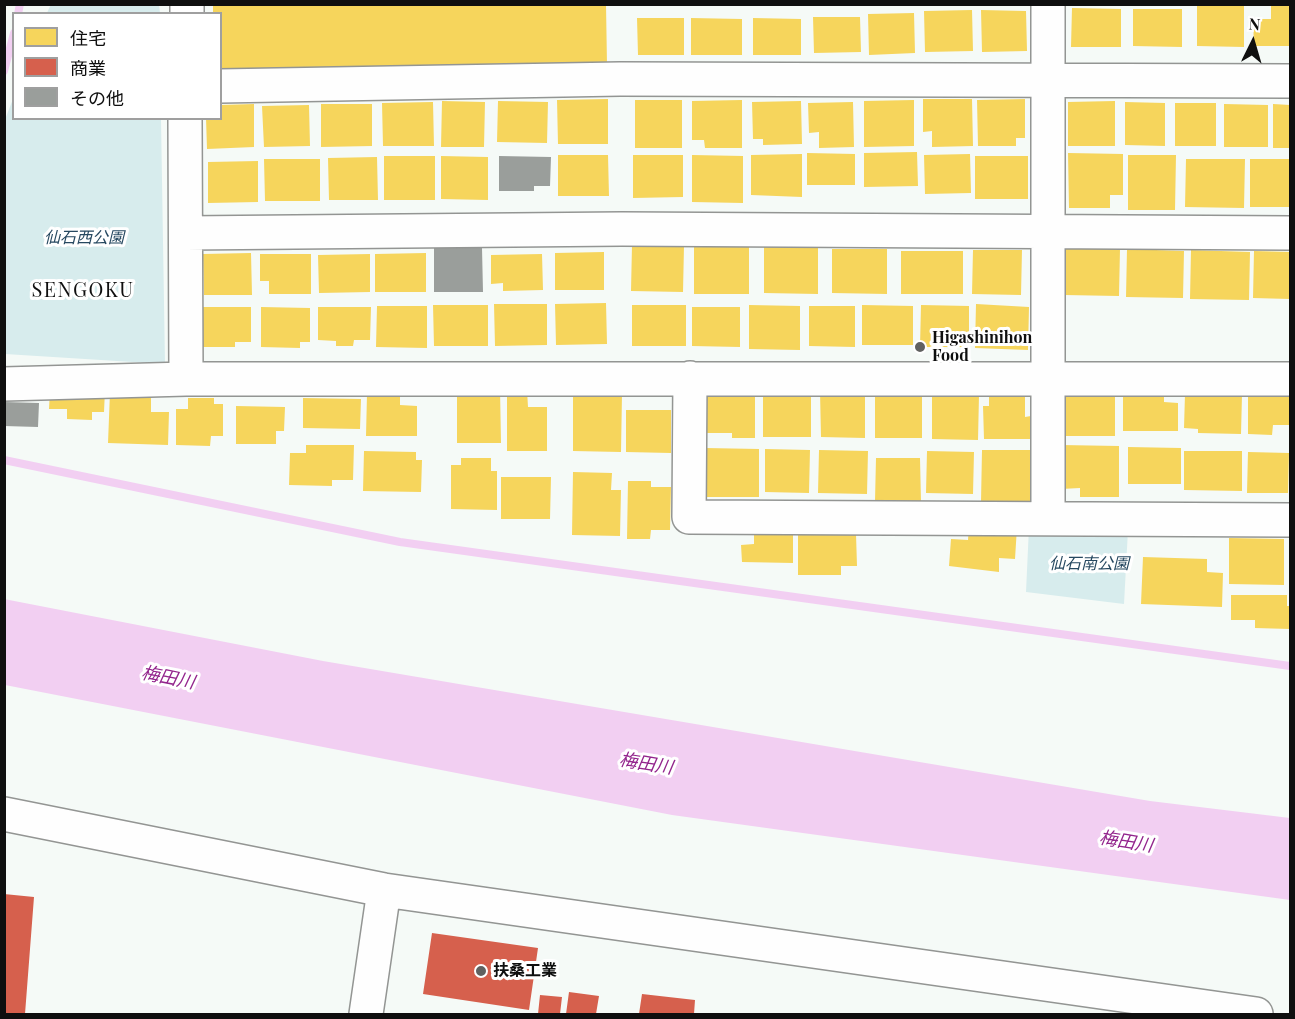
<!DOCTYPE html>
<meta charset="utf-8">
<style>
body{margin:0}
#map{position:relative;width:1295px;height:1019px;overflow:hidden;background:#f5faf7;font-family:"Playfair Display","Noto Sans JP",serif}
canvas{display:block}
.frame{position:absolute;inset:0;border:6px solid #0f0f0f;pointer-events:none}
.legend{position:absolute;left:12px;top:12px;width:210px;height:108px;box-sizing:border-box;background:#fff;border:2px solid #9f9f9f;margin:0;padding:8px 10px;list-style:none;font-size:18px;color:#0f0f0f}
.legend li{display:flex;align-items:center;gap:12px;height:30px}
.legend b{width:30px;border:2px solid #9f9f9f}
.north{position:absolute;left:1223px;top:12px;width:60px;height:60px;-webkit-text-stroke:4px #fff;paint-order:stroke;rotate:5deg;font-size:16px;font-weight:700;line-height:24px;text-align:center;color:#0f0f0f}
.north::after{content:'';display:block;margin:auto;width:21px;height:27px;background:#0f0f0f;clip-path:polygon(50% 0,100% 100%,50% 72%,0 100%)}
</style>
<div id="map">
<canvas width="1295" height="1019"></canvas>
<div class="frame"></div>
<ul class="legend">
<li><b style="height:16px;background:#f6d55c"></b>住宅</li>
<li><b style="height:16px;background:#d6604d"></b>商業</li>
<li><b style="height:16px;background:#9a9e9b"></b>その他</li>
</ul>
<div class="north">N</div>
</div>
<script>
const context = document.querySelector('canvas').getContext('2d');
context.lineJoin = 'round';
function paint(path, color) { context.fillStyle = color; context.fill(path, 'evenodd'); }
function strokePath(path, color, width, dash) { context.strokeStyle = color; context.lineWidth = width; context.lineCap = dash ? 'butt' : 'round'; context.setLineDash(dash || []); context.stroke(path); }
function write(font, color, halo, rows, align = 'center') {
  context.font = font + ' "Playfair Display","Noto Sans JP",serif'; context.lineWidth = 6; context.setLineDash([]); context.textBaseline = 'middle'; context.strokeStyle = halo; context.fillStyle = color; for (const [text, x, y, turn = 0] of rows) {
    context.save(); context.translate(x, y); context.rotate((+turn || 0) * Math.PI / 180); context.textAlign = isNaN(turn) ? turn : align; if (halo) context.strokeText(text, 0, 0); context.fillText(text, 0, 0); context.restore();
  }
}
const green = new Path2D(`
 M 51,4 L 159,5 L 160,13 L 47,13 Z
 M 13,99 L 14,118 L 161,119 L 165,364 L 5,354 L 4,122 Z
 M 1029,527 L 1128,530 L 1124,604 L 1026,592 Z`);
const water = new Path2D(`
 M 4,599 L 323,661 L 1150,801 L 1290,818 L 1290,900 L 672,815 L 5,685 Z`);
const homes = new Path2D(`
 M 213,4 L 606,4 L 607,65 L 220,73 L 220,14 L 213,14 Z
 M 1271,5 L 1290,5 L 1290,46 L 1254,46 L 1253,19 L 1271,19 Z
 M 1197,6 L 1244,6 L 1244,47 L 1197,46 Z
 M 1072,8 L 1121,9 L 1121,47 L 1071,47 Z
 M 1133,9 L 1182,9 L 1182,47 L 1133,46 Z
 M 972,10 L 973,51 L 925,52 L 924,11 Z
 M 981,10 L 1026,11 L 1027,51 L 982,52 Z
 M 914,13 L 915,53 L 869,55 L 868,14 Z
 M 813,17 L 860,17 L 861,52 L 814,53 Z
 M 637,18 L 684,18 L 684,55 L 638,55 Z
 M 691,18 L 742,19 L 742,55 L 691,55 Z
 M 753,18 L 801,19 L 801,55 L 753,55 Z
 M 608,99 L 608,144 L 558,144 L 557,100 Z
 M 923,99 L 972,99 L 973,146 L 932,147 L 932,131 L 923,132 Z
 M 1025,99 L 1025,138 L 1016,138 L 1016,146 L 978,146 L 977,100 Z
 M 635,100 L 682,100 L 682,148 L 635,148 Z
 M 742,100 L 742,148 L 705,148 L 704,140 L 692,140 L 692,101 Z
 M 914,100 L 914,146 L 864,147 L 864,101 Z
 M 442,101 L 485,102 L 484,147 L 441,147 Z
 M 498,101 L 548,102 L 547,143 L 497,142 Z
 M 801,101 L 802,144 L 763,145 L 763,139 L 753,139 L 752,102 Z
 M 1115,101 L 1115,146 L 1068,146 L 1068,102 Z
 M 433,102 L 434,146 L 383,146 L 382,103 Z
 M 853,102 L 854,147 L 819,148 L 819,132 L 809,133 L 808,103 Z
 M 1125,102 L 1165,103 L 1165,146 L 1125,145 Z
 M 1175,103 L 1216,103 L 1216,146 L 1175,146 Z
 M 254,104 L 254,147 L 207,149 L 206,118 L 220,118 L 220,105 Z
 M 321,104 L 372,104 L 372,146 L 321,147 Z
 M 1224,104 L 1268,105 L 1268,147 L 1224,147 Z
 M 1273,104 L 1290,105 L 1290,148 L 1273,148 Z
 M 309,105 L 310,146 L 264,147 L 262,106 Z
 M 917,152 L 918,186 L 864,187 L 864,153 Z
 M 807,153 L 855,154 L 855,185 L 807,185 Z
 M 1068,153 L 1123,154 L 1123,195 L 1110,195 L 1110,208 L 1069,208 Z
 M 802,154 L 802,197 L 751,195 L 751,155 Z
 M 970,154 L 971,193 L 925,194 L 924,155 Z
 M 558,155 L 608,155 L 609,196 L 558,196 Z
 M 633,155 L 683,155 L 683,197 L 633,198 Z
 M 692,155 L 743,156 L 743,203 L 692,202 Z
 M 1128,155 L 1176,155 L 1175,210 L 1128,210 Z
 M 384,156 L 435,156 L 435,200 L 384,200 Z
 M 441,156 L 488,157 L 488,200 L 441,199 Z
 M 975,156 L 1028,156 L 1028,199 L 975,199 Z
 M 377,157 L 378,200 L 329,200 L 328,158 Z
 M 264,159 L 320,159 L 320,201 L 265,201 Z
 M 1186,159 L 1245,159 L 1244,208 L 1185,207 Z
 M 1250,159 L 1290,159 L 1290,207 L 1250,207 Z
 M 258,161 L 258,202 L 208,203 L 208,162 Z
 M 632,245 L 684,246 L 683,292 L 631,291 Z
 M 694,247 L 749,247 L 749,294 L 694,294 Z
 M 764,247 L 818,247 L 818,294 L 764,293 Z
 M 1065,248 L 1120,249 L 1119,296 L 1064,295 Z
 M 832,249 L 887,249 L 887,294 L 832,293 Z
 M 1127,249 L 1184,251 L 1183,298 L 1126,297 Z
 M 973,250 L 1022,250 L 1021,295 L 972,294 Z
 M 1191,250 L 1250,252 L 1249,300 L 1190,299 Z
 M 901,251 L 963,251 L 963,294 L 901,294 Z
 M 1254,251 L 1290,252 L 1290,299 L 1253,298 Z
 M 604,252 L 604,290 L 555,290 L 555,253 Z
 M 251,253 L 252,295 L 204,295 L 203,254 Z
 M 426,253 L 426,292 L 375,292 L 375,254 Z
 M 260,254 L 311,254 L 311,294 L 269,294 L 269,281 L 260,281 Z
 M 370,254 L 370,292 L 319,293 L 318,255 Z
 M 542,254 L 543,290 L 503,291 L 503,283 L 491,284 L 491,255 Z
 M 606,303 L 607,344 L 556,345 L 555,304 Z
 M 494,304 L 547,304 L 547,345 L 495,346 Z
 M 976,304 L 1029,307 L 1028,350 L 975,348 Z
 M 433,305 L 488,305 L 488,346 L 434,346 Z
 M 632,305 L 686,305 L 686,346 L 632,346 Z
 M 749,305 L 800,306 L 800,350 L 749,349 Z
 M 862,305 L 913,306 L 913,345 L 862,345 Z
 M 921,305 L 969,306 L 969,347 L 920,347 Z
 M 377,306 L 427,306 L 427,348 L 376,347 Z
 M 809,306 L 855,306 L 855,347 L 809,346 Z
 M 203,307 L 251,307 L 251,342 L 235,342 L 235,347 L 203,347 Z
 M 261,307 L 310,308 L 310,342 L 300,342 L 300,348 L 261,347 Z
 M 318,307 L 371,307 L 370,340 L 354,340 L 353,346 L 336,346 L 336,341 L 318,340 Z
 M 692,307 L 740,307 L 740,347 L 692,346 Z
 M 500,388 L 501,443 L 457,443 L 457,394 Z
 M 50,390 L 105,390 L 104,412 L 92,412 L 92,420 L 67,419 L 67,409 L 49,409 Z
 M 507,390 L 527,390 L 528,407 L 547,407 L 547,451 L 507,451 Z
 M 703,391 L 755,391 L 755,438 L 732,438 L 732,433 L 703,433 Z
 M 820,391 L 865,392 L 865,438 L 821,437 Z
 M 110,392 L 151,393 L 151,412 L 169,412 L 168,445 L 108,443 Z
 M 763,392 L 811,393 L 811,437 L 763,437 Z
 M 875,392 L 922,393 L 922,438 L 875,438 Z
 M 573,393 L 622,394 L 621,452 L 573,451 Z
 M 367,394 L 400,394 L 400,405 L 417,406 L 417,436 L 366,436 Z
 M 932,394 L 979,395 L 978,440 L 932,439 Z
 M 1185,394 L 1242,395 L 1241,434 L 1198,433 L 1198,429 L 1184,428 Z
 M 1123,395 L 1164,396 L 1164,402 L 1178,403 L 1178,431 L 1123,431 Z
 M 989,396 L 1025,396 L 1025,417 L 1031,416 L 1031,439 L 984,439 L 983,406 L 989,406 Z
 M 1062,396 L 1115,396 L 1115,436 L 1062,436 Z
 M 1248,396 L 1290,397 L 1290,425 L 1273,425 L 1272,435 L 1248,434 Z
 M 188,398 L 214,398 L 214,404 L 223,404 L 223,436 L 211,436 L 210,446 L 176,445 L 176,409 L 188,409 Z
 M 303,398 L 361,399 L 360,429 L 303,428 Z
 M 236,406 L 285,407 L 284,431 L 276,431 L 276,444 L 236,444 Z
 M 626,410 L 671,410 L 671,453 L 626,452 Z
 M 306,445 L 354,445 L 353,480 L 332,480 L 332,486 L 289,485 L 290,453 L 306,453 Z
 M 1061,445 L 1119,446 L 1119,497 L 1080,497 L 1080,488 L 1061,489 Z
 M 1128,447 L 1181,448 L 1181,484 L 1128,484 Z
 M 705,448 L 759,449 L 759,497 L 703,497 Z
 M 765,449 L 810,450 L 809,493 L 765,492 Z
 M 819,450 L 868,451 L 867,494 L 818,493 Z
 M 982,450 L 1035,450 L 1035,503 L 981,502 Z
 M 364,451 L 416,452 L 416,460 L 422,460 L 421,492 L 363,491 Z
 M 927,451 L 974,452 L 973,494 L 926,493 Z
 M 1184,451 L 1242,451 L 1242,491 L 1184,490 Z
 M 1248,452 L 1289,453 L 1288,493 L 1247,493 Z
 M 461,458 L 491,458 L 491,471 L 497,471 L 497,510 L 451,509 L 451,465 L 461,465 Z
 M 876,458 L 920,458 L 921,502 L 875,501 Z
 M 573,472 L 612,473 L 611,490 L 621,490 L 620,536 L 572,535 Z
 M 501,477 L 551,477 L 550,519 L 501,519 Z
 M 628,481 L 651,481 L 651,487 L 671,487 L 670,530 L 651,530 L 650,539 L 627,539 Z
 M 969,525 L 1017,527 L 1015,559 L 999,558 L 999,572 L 949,566 L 951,539 L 968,540 Z
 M 798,534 L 856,534 L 857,566 L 841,566 L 841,575 L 798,575 Z
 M 754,535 L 793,535 L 793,563 L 742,562 L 741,545 L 754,544 Z
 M 1229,538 L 1284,539 L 1284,585 L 1229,584 Z
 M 1143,557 L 1207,559 L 1207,572 L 1223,573 L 1222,607 L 1141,604 Z
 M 1231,595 L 1287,595 L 1287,606 L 1290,606 L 1290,629 L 1255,628 L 1255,620 L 1231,620 Z`);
const shops = new Path2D(`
 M 4,894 L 34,897 L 25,1014 L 4,1014 Z
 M 432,933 L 538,948 L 529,1010 L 423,994 Z
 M 569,992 L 599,996 L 596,1014 L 566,1014 Z
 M 642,994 L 695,1000 L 694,1014 L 639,1014 Z
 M 540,995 L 562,997 L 560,1014 L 538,1014 Z`);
const stream = new Path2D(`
 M 18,14 L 20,4
 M 4,71 L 14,33
 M 4,460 L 400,542 L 1290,666`);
const building = new Path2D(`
 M 499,156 L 551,157 L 550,186 L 534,186 L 534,191 L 499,191 Z
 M 448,240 L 468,240 L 468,248 L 482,248 L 483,292 L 434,292 L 434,248 L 448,248 Z
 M 4,402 L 39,403 L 38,427 L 4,426 Z`);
const minor = new Path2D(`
 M 1048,4 L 1048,518
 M 187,14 L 187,4
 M 220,86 L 620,79 L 1290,81
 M 185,118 L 186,379
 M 186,233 L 622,229 L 1290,233
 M 690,378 L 689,517 L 1290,520
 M 4,384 L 186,379 L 1290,379
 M 4,814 L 384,890 L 1256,1014
 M 366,1014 L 384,890`);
const markers = [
 [920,347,6,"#606160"],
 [481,971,6,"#606160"]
];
const parkNames = [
 ["仙石西公園",84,238],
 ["仙石南公園",1089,564]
];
const poiNames = [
 ["Higashinihon",932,338],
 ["Food",932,356],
 ["扶桑工業",493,971]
];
const waterNames = [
 ["梅田川",168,678,11],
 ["梅田川",646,764,9],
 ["梅田川",1126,842,9]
];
const quarterNames = [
 ["SENGOKU",83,291]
];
paint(green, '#d7eced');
paint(water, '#f2cff2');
paint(homes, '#f6d55c');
paint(shops, '#d6604d');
strokePath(stream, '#f2cff2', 8);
paint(building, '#9a9e9b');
strokePath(minor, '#939593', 36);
strokePath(minor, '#fefefe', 33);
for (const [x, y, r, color] of markers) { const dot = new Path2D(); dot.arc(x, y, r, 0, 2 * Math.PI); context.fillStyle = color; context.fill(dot); strokePath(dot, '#fff', 2); }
write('italic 16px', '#264860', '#fff', parkNames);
write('bold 16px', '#0f0f0f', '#fff', poiNames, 'left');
write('italic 18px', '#93258d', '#fff', waterNames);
context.letterSpacing = '1.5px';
write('20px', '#0f0f0f', '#fff', quarterNames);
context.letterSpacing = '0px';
</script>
